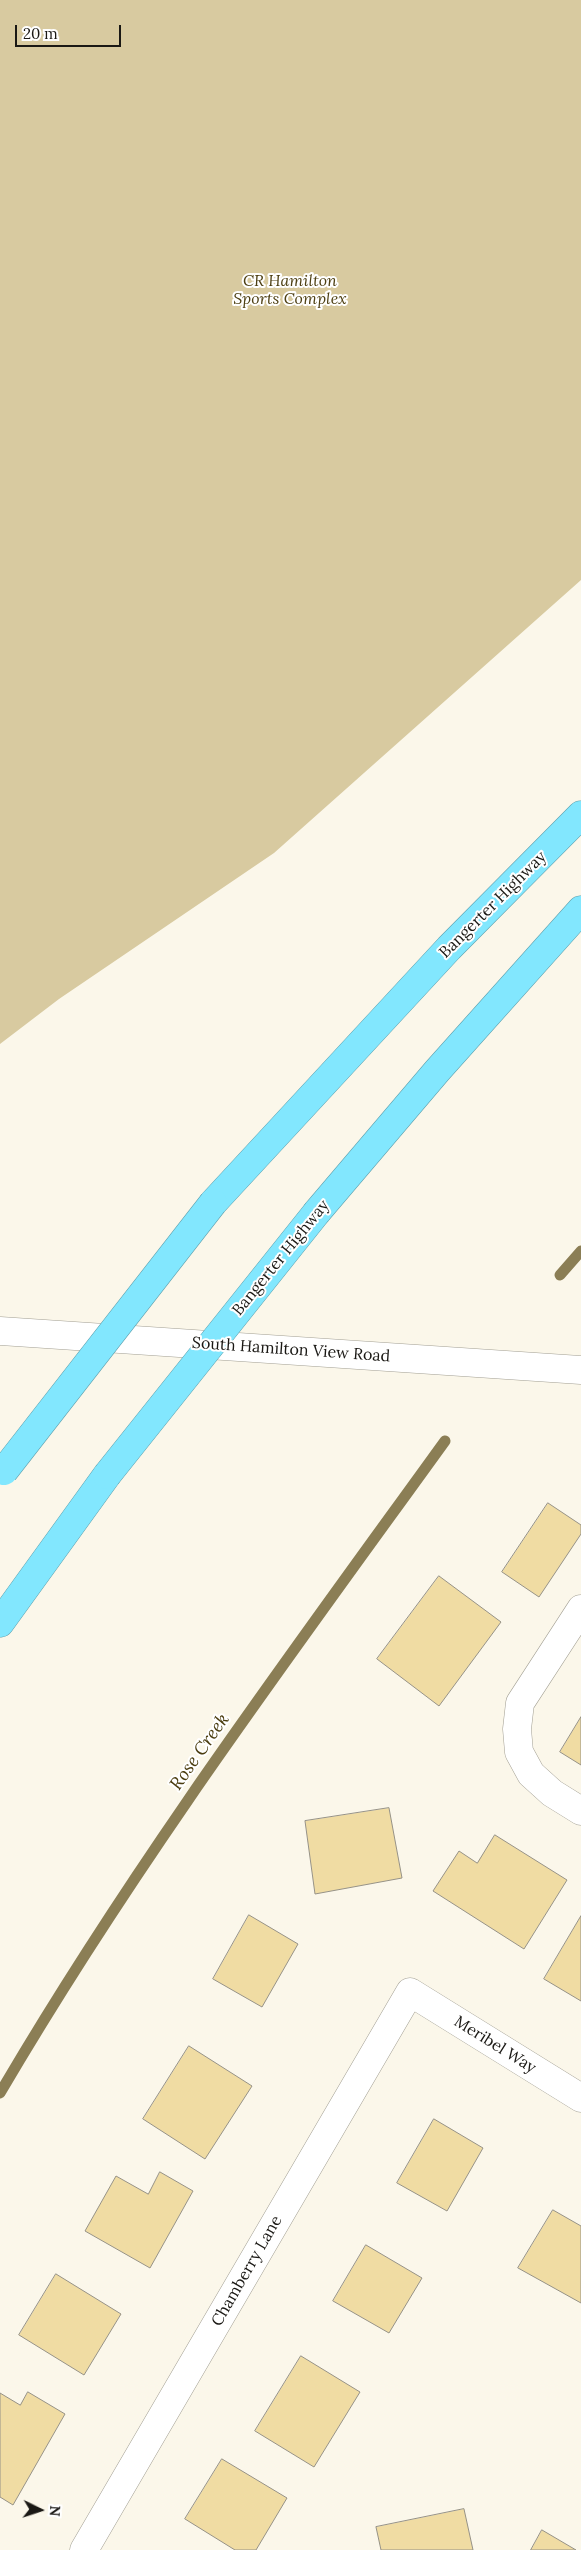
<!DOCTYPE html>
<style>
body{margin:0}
#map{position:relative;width:581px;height:2550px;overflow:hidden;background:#fbf7ea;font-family:Lora,serif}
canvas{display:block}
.north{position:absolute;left:15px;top:2485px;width:50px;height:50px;-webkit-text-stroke:4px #fff;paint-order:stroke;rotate:94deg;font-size:14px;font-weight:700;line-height:20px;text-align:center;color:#1a1814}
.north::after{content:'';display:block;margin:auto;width:18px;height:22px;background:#1a1814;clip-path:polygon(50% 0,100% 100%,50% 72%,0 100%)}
.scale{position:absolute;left:15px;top:25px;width:106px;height:22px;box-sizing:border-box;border:2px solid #1a1814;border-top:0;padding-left:6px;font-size:15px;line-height:18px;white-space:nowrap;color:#1a1814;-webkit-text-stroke:4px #fff;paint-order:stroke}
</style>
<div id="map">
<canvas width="581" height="2550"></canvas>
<div class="north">N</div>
<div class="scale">20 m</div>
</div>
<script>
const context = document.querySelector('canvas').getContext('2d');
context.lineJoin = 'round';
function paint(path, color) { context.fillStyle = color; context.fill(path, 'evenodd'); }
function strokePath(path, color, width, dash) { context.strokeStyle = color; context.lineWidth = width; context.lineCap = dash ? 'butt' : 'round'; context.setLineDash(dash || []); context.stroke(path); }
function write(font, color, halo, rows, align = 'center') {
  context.font = font + ' Lora,serif'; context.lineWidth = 4; context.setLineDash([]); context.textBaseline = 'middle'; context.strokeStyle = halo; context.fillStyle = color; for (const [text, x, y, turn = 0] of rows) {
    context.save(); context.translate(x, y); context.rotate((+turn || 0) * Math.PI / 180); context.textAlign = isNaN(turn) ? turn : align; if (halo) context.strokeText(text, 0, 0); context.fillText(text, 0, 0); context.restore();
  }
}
const green = new Path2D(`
 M 0,0 L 581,0 L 581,580 L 274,853 L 59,999 L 0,1044 Z`);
const stream = new Path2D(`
 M 560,1275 L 581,1251
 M 0,2093 C 133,1866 291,1654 445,1441`);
const building = new Path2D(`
 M 548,1503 L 581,1525 L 581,1534 L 539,1597 L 502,1572 Z
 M 439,1576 L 501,1622 L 439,1706 L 377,1659 Z
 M 581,1717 L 581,1765 L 560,1752 Z
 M 389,1808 L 402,1878 L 315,1894 L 305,1821 Z
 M 495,1835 L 567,1880 L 524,1949 L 433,1891 L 459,1851 L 477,1863 Z
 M 249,1915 L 298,1944 L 262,2007 L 213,1979 Z
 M 581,1916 L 581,2001 L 544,1979 Z
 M 189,2046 L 252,2086 L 205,2159 L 143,2119 Z
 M 434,2119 L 483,2148 L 447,2211 L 397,2183 Z
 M 160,2172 L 193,2191 L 150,2268 L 85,2231 L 116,2176 L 148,2194 Z
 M 553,2210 L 581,2226 L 581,2303 L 518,2268 Z
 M 366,2245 L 422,2278 L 389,2333 L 333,2301 Z
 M 56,2274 L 121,2314 L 84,2375 L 19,2335 Z
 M 301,2356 L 360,2392 L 314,2467 L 255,2431 Z
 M 28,2392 L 65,2414 L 13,2505 L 0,2497 L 0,2393 L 20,2405 Z
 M 222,2459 L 287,2498 L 256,2550 L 235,2550 L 185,2519 Z
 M 464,2509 L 473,2550 L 381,2550 L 376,2527 Z
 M 542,2530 L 576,2550 L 531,2550 Z`);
const minor = new Path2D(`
 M 581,1609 L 520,1703 L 517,1729 L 519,1752 L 531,1774 L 552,1793 L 581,1811
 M 84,2550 L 410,1992 L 581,2098`);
const tertiary = new Path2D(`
 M 0,1331 L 581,1370`);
const motorway = new Path2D(`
 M 213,1203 L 449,948 L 581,815
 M 317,1212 L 437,1071 L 581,910
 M 0,1623 L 107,1475`);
const motorwayBridge = new Path2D(`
 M 4,1471 L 213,1203
 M 107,1475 L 317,1212`);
const parkNames = [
 ["CR Hamilton",290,281],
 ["Sports Complex",290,299]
];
const streetNames = [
 ["Bangerter Highway",493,905,-45],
 ["Bangerter Highway",281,1258,-51],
 ["South Hamilton View Road",291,1350,4],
 ["Meribel Way",495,2045,32],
 ["Chamberry Lane",247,2271,-60]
];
const waterNames = [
 ["Rose Creek",200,1752,-55]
];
paint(green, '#d8caa0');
strokePath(stream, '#8b7e55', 11);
paint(building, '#f0dca3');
strokePath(building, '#969287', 1);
strokePath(minor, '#a29f93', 29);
strokePath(tertiary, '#a29f93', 29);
strokePath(motorway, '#5e9fac', 29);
strokePath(minor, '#fff', 28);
strokePath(tertiary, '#fff', 28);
strokePath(motorway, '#82e7fe', 28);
strokePath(motorwayBridge, '#5e9fac', 29, []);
strokePath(motorwayBridge, '#82e7fe', 28);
write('italic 16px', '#4d3f12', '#fff', parkNames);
write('16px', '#1a1814', '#fff', streetNames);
write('italic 18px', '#4a3c0f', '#fff', waterNames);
</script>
